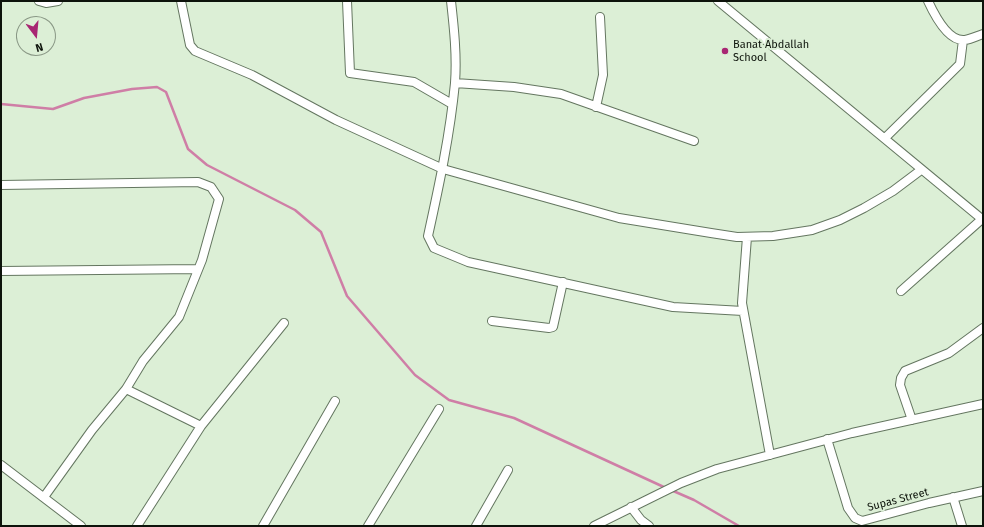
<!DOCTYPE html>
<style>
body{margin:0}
#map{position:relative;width:984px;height:527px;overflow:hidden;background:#dcefd6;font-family:"Fira Sans",sans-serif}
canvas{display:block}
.frame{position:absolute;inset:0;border:2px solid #0d130b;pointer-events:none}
.north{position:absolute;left:16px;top:16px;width:40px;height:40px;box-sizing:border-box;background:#dcefd6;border:1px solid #899785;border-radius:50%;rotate:164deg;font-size:11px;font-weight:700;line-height:16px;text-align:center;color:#0d130b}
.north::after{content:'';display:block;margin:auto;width:14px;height:18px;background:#a82673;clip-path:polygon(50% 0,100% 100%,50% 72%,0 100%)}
</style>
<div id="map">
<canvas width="984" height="527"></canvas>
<div class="frame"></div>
<div class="north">N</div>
</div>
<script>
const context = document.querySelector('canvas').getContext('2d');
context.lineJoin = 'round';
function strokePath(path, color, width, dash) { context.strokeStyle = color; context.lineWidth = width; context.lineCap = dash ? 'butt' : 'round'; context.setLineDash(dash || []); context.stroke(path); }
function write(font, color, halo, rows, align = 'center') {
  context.font = font + ' "Fira Sans",sans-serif'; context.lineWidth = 4; context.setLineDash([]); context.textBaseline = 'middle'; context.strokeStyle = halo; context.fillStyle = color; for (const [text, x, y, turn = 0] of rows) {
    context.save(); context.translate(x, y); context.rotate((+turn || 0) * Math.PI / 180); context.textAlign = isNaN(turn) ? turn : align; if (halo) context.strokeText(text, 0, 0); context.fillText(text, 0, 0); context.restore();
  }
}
const stream = new Path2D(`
 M 1,104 L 53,109 L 84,98 L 132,89 L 157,87 L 166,92 L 188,149 L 207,165 L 295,210 L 321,232 L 347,296 L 415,375 L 449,400 L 514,418 L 666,488
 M 671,490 L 694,500 L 739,526`);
const minor = new Path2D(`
 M 39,1 L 46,3 L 58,1
 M 181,1 L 190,45 L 195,51 L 252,75 L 336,120 L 443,169 L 619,218 L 711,233 L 737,237 L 773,236 L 812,230 L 840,220 L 864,208 L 893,191 L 921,170
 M 347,1 L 350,73 L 414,82 L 452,104
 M 451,1 C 454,28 457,56 455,83 C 450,135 439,186 428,236 L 434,248 L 468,262 L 673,307 L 743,311
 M 718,1 L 983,220
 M 928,1 C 934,14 948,42 965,40 C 971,39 977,36 983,34
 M 455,83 L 514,87 L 561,94 L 694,141
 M 596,107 L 603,75 L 600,17
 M 885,138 L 960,64 L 963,40
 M 1,185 L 198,182 L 211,187 L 219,199 L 202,260 L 179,317 L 143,361 L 126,389 L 92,430 L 44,497
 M 747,237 L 742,303 L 770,455
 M 1,271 L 198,269
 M 901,291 L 982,219
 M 492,321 L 549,328 L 553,327 L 563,282
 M 126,389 L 201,426
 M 912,420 L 900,385 L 901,378 L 905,371 L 949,353 L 983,328
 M 827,439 L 848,508 L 855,518 L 862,521 L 929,503 L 983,491
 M 1,465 L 81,526
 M 953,497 L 962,526
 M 631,507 L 641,520 L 649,526
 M 137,526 L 201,426 L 284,323
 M 263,526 L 335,401
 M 368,526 L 439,409
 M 476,526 L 508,470
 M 594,526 L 681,483 L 717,469 L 852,433 L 983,404`);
const markers = [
 [725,51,4,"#a82673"]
];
const poiNames = [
 ["Banat Abdallah",733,45],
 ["School",733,58]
];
const streetNames = [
 ["Supas Street",898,500,-15]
];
strokePath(stream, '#cf7ea6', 2.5);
strokePath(minor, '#647660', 10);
strokePath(minor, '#fff', 8);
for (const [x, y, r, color] of markers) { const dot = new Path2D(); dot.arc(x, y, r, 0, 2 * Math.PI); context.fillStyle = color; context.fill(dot); strokePath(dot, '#dcefd6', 1.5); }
write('11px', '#0d130b', '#dcefd6', poiNames, 'left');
write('11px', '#0d130b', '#dcefd6', streetNames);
</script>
